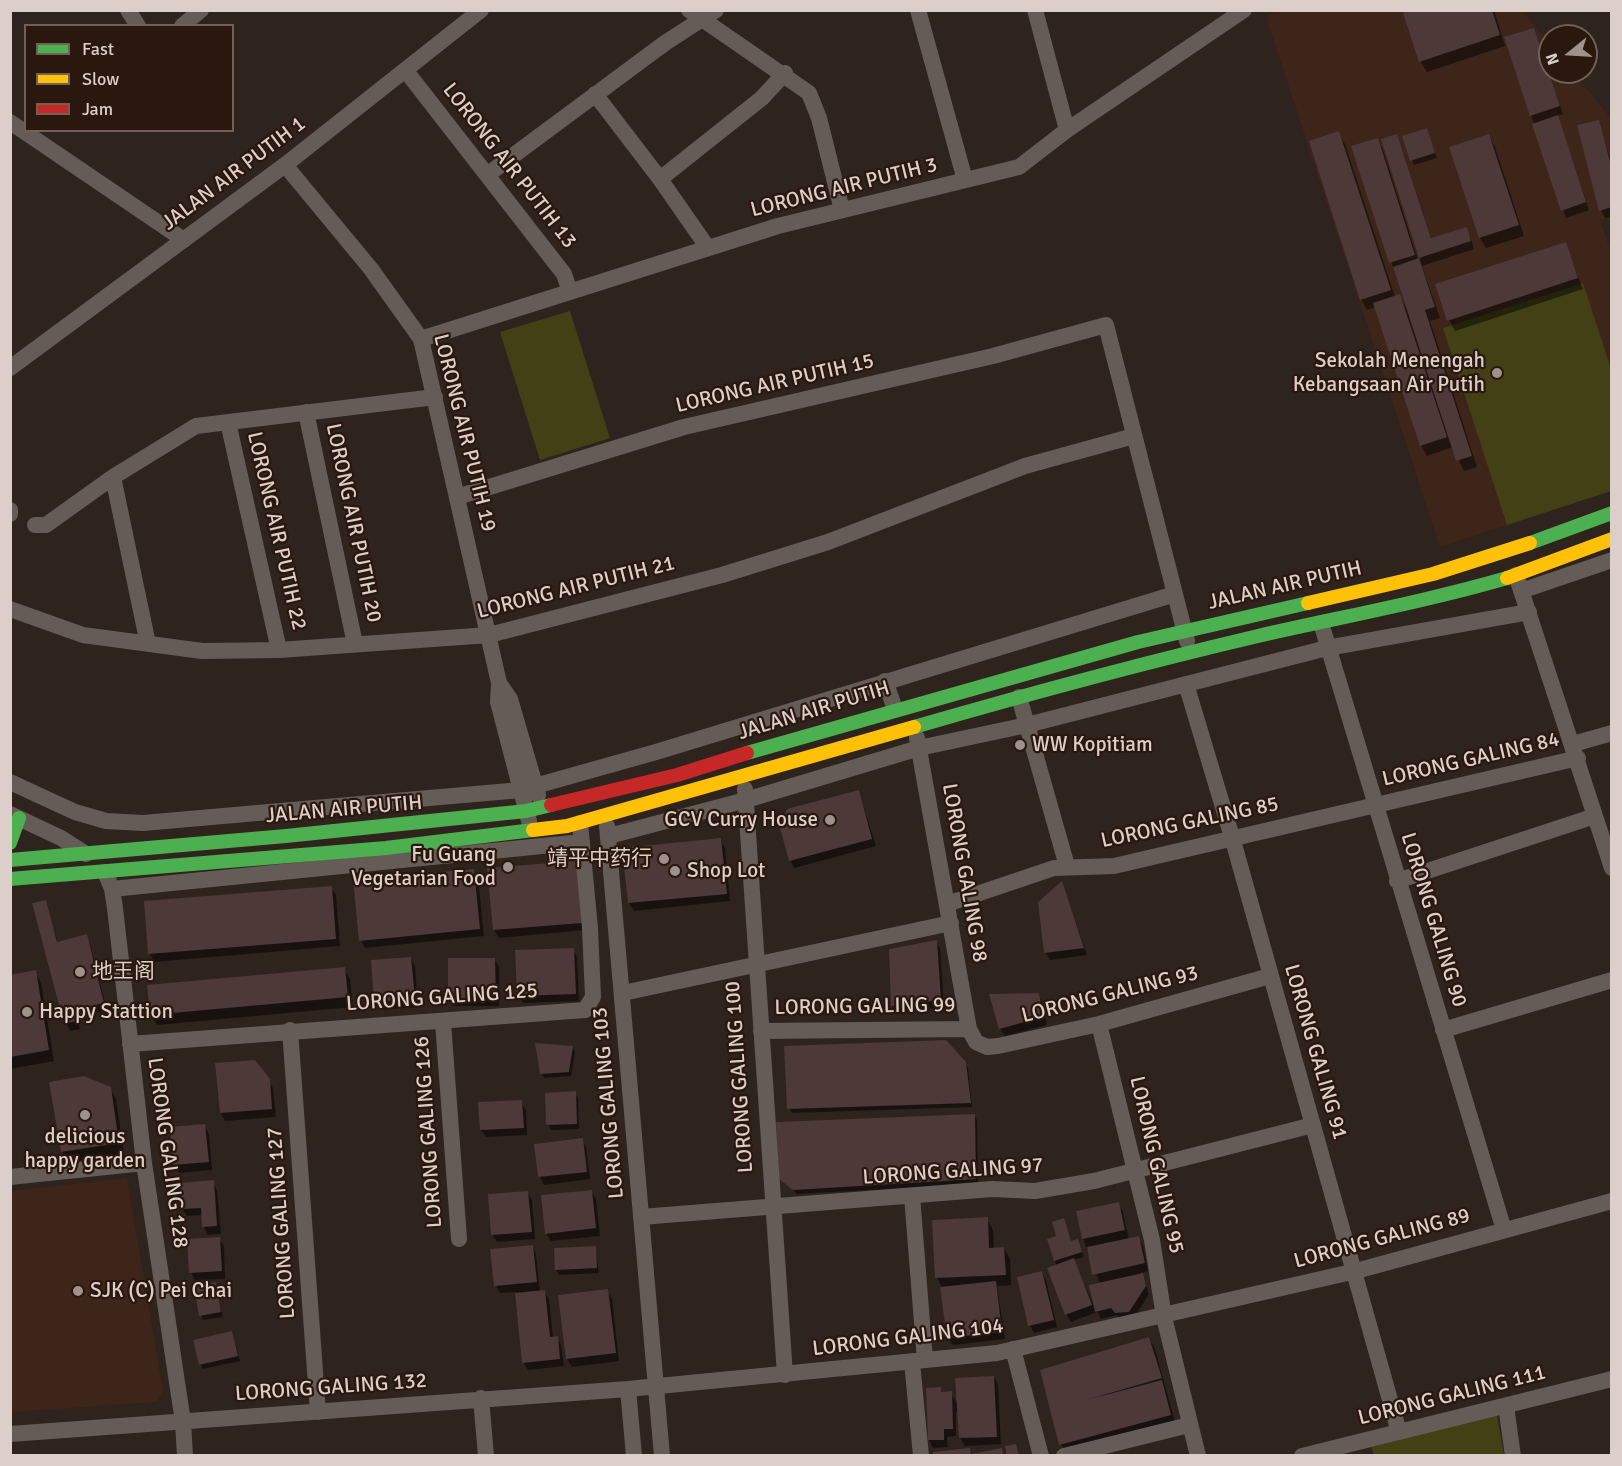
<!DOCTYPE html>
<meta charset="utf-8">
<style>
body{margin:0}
#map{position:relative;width:1622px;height:1466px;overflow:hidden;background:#2e231d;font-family:Signika,sans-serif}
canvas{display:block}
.frame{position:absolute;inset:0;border:12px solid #dccec8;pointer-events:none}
.legend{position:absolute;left:24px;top:24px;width:210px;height:108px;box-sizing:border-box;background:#2a170d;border:2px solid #716058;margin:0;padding:8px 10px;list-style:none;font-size:18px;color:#dccec8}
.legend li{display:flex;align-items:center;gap:12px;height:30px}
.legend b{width:30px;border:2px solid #716058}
.north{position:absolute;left:1538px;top:24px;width:60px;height:60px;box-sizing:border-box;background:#2a170d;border:2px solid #716058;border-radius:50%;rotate:252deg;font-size:16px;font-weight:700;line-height:24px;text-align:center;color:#dccec8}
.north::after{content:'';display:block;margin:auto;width:21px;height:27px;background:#9f928c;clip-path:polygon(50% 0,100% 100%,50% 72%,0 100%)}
</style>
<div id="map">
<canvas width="1622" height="1466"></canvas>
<div class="frame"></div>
<ul class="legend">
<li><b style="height:8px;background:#4caf50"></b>Fast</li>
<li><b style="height:8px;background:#ffc107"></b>Slow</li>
<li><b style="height:8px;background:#c62828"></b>Jam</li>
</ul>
<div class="north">N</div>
</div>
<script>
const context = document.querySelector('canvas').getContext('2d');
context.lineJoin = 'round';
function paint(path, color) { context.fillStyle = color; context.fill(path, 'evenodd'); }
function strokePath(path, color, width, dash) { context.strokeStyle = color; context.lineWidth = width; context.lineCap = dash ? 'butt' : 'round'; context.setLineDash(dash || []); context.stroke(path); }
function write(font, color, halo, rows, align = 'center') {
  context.font = font + ' Signika,"Noto Sans SC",sans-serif'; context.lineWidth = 4.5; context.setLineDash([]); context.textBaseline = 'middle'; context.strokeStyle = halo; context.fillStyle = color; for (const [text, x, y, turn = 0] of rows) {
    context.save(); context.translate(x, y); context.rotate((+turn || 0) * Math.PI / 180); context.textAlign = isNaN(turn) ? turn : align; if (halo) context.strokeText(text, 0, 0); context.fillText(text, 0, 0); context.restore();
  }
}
const built = new Path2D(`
 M 1278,10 L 1522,11 L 1550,44 L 1550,72 L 1573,72 L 1611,118 L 1611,216 L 1600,220 L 1612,255 L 1611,491 L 1440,547 L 1266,17 Z
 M 127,1178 L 163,1391 L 157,1402 L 11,1412 L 11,1191 Z`);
const green = new Path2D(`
 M 1583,283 L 1611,369 L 1611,491 L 1507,525 L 1443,328 Z
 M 570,311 L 610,438 L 540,460 L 500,332 Z
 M 1497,1415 L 1504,1455 L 1374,1455 L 1371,1447 Z`);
const shadow = new Path2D(`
 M 1415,10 L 1494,10 L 1505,46 L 1427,72 L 1420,61 Z
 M 1533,30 L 1563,114 L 1557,116 L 1589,210 L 1566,218 L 1531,115 Z
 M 1598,121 L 1612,164 L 1612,216 L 1605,218 L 1601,210 Z
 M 1426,129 L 1437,158 L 1414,165 L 1404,137 Z
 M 1338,133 L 1345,144 L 1395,297 L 1399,296 L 1407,309 L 1353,147 L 1377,139 L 1383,150 L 1418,260 L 1421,259 L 1383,140 L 1396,135 L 1400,143 L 1432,240 L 1466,229 L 1470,236 L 1474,249 L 1422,266 L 1440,318 L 1430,321 L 1477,467 L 1464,471 L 1453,447 L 1427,456 L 1421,445 L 1376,307 L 1367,310 L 1361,299 Z
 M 1489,136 L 1495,147 L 1524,236 L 1486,248 L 1480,238 L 1451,148 Z
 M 1565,244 L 1583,289 L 1455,331 L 1449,320 Z
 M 859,792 L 876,846 L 794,868 L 790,860 Z
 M 720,840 L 725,848 L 730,901 L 634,911 L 629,903 Z
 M 575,862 L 585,930 L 499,938 L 494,930 L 489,869 Z
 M 473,870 L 478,878 L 484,936 L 365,948 L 361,940 Z
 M 1062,883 L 1087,955 L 1050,960 L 1045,952 Z
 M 331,888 L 336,895 L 340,946 L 154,962 L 150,954 L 146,903 Z
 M 45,902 L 58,943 L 86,936 L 90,944 L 107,1010 L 77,1017 L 80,1029 L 70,1031 L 66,1023 Z
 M 936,941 L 940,949 L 944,1007 L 897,1013 L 892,1005 Z
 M 573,949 L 577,957 L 579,1001 L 523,1003 L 519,996 Z
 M 411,959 L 415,966 L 418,1007 L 380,1010 L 376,1002 L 372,962 Z
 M 494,959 L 499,967 L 499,1006 L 454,1006 L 449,999 Z
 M 344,969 L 350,979 L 353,1007 L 157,1025 L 151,1015 Z
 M 35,972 L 41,983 L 54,1061 L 10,1069 L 10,976 Z
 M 1038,995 L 1043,1003 L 1047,1025 L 1005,1036 L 1000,1029 Z
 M 572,1047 L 575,1052 L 571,1076 L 544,1078 L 542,1074 Z
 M 965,1063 L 968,1068 L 972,1107 L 792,1113 L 789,1108 Z
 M 217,1065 L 268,1080 L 273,1088 L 276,1117 L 225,1121 L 221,1113 Z
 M 110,1088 L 116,1099 L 124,1154 L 68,1162 L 62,1151 Z
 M 575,1093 L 578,1098 L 579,1129 L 551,1130 L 548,1125 Z
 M 521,1102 L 526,1110 L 527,1135 L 486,1137 L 481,1130 Z
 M 974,1115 L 977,1120 L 978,1184 L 797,1194 L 781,1178 Z
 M 204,1126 L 209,1134 L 212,1170 L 179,1173 L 175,1165 Z
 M 582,1140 L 586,1147 L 590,1179 L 544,1185 L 540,1177 L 536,1145 Z
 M 213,1182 L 217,1190 L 221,1234 L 208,1235 L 204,1227 L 203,1215 L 187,1216 L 182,1209 Z
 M 591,1191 L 596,1199 L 600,1236 L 551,1241 L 546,1233 Z
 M 527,1192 L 532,1200 L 535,1239 L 497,1242 L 492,1234 Z
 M 1118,1204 L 1123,1212 L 1129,1240 L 1138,1238 L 1143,1246 L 1148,1271 L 1141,1273 L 1149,1294 L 1133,1320 L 1120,1320 L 1117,1315 L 1101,1319 L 1097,1312 L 1071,1322 L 1066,1314 L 1055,1260 L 1071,1243 L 1080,1246 L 1084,1257 L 1073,1260 L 1097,1312 L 1091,1286 L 1100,1284 L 1083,1238 Z
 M 987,1219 L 993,1230 L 994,1249 L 1004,1248 L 1010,1259 L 1011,1285 L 997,1286 L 1005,1339 L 953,1345 L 948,1338 L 943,1289 L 937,1278 Z
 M 219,1239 L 224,1246 L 225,1279 L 195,1280 L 191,1272 Z
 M 532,1246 L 536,1254 L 540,1292 L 544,1292 L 549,1299 L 553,1338 L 557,1338 L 561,1345 L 564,1366 L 528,1370 L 523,1362 L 516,1292 L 500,1293 L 496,1286 Z
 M 595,1247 L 599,1273 L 559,1275 L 556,1270 Z
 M 1042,1273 L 1046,1280 L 1057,1327 L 1034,1333 L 1030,1325 Z
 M 215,1284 L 223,1317 L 203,1320 L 201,1315 Z
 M 607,1291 L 612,1299 L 619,1361 L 572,1367 L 567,1359 Z
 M 232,1332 L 240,1361 L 203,1369 L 200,1364 Z
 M 1149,1338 L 1155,1349 L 1176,1426 L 1067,1455 L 1061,1444 L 1041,1371 Z
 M 994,1377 L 998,1385 L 1001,1444 L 965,1446 L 960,1438 L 959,1412 L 956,1412 L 956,1436 L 947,1437 L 948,1447 L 933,1448 L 929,1440 L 940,1389 L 942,1393 L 951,1393 L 958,1405 Z`);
const building = new Path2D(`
 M 1410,10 L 1492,10 L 1500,35 L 1419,62 L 1403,13 Z
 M 1534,28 L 1560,106 L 1530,116 L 1504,37 Z
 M 1558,115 L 1586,202 L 1561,211 L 1532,124 Z
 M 1599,120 L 1612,169 L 1612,207 L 1599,211 L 1577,125 Z
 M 1427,128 L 1435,153 L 1410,161 L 1402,136 Z
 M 1339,131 L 1391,290 L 1360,300 L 1309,141 Z
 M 1397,134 L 1431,238 L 1467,227 L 1471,241 L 1419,258 L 1381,139 Z
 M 1489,134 L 1519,225 L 1479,238 L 1449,147 Z
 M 1378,138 L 1415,255 L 1389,263 L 1351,146 Z
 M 1566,242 L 1578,278 L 1447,321 L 1435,284 Z
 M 1419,258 L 1435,307 L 1425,310 L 1472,456 L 1456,461 L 1393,267 Z
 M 1400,294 L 1447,437 L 1420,446 L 1373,303 Z
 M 859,790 L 872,839 L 789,861 L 779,824 L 787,809 Z
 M 721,838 L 727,894 L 628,903 L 622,848 Z
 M 576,861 L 582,923 L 493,930 L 487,868 Z
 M 474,869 L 480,929 L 359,941 L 353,880 Z
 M 1062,881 L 1084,948 L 1044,953 L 1038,902 Z
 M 332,886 L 336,939 L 148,954 L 144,901 Z
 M 46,900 L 57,942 L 87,934 L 104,1003 L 74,1010 L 76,1021 L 64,1024 L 32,903 Z
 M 937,940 L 941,1000 L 891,1006 L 889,949 Z
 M 574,948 L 576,994 L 517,996 L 515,950 Z
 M 411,957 L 415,999 L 374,1002 L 371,960 Z
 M 448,958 L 495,958 L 496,999 L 448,999 Z
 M 345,967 L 348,997 L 150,1015 L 147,985 Z
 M 36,970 L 49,1050 L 10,1057 L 10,975 Z
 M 1039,993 L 1043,1017 L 999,1029 L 989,994 Z
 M 946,1040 L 966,1062 L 971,1103 L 787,1109 L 784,1046 Z
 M 535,1043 L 573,1046 L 569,1072 L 540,1074 Z
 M 255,1060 L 270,1079 L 272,1109 L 220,1113 L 215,1063 Z
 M 84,1076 L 111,1087 L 119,1143 L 61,1152 L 49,1082 Z
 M 576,1091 L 577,1124 L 546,1125 L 545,1093 Z
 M 522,1100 L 524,1128 L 480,1130 L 478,1102 Z
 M 975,1114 L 976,1179 L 793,1190 L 779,1179 L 776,1122 Z
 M 205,1124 L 209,1162 L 173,1165 L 170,1127 Z
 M 583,1138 L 587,1172 L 538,1177 L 534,1144 Z
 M 214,1180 L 217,1226 L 202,1227 L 201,1208 L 181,1209 L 179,1183 Z
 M 592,1190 L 596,1228 L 545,1234 L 541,1195 Z
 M 528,1191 L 532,1232 L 491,1235 L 488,1194 Z
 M 1119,1202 L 1125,1230 L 1082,1239 L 1076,1211 Z
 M 988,1217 L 989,1248 L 1004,1247 L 1006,1275 L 935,1278 L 932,1220 Z
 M 1064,1218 L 1071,1241 L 1078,1239 L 1082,1252 L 1054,1261 L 1047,1239 L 1056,1236 L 1052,1222 Z
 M 1139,1236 L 1145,1263 L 1092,1275 L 1087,1247 Z
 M 220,1237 L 222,1271 L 189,1273 L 187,1239 Z
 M 533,1245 L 537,1282 L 494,1286 L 490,1249 Z
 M 596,1246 L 597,1268 L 555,1270 L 554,1248 Z
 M 1074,1258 L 1092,1305 L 1065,1315 L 1047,1268 Z
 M 1042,1271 L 1054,1320 L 1028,1326 L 1017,1277 Z
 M 1143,1273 L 1146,1286 L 1129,1312 L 1115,1313 L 1111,1308 L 1095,1312 L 1089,1285 Z
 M 996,1281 L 1002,1332 L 947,1338 L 940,1287 Z
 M 216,1282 L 221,1312 L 199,1316 L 194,1286 Z
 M 608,1289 L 616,1353 L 566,1359 L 558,1295 Z
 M 545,1290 L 550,1337 L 558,1336 L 560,1359 L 522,1363 L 515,1293 Z
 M 232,1331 L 238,1356 L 199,1365 L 193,1340 Z
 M 1149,1337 L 1162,1378 L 1086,1400 L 1162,1380 L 1171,1415 L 1059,1445 L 1040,1370 Z
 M 994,1376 L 997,1437 L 959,1438 L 955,1378 Z
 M 941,1387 L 941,1392 L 952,1391 L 953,1429 L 944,1429 L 944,1440 L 928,1440 L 926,1388 Z
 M 1016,1444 L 1019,1456 L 1007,1456 L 1005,1446 Z
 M 970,1448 L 971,1454 L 1002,1448 L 1003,1456 L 933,1456 L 933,1452 Z`);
const street = new Path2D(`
 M 128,10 L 138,26
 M 689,10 L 809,93 L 819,118 L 842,210
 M 918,10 L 965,180
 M 1035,10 L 1067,130
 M 182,26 L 201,10
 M 406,71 L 564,274 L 570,292
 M 595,94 L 660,179 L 708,248
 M 10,122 L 184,240
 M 285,165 L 371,269 L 421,339 L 499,683 L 498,702 L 529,821
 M 487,175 L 665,43 L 716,10
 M 660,179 L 762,98 L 785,73
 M 421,339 L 778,226 L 1019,167 L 1067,130 L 1244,10
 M 10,368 L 285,165 L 481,10
 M 306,412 L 355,644
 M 228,422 L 279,650
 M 113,477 L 148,644
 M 457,497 L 684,427 L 993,356 L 1106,325 L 1187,641
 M 10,510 L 10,514
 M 35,525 L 46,525 L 113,477 L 196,426 L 435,397
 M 1516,575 L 1612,868
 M 1521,591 L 1612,560
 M 10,609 L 83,635 L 202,651 L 279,650 L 489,635 L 722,575 L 828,542 L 1025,466 L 1134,436
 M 1321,623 L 1504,1230
 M 885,681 L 895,709
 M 499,683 L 510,699 L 538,795
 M 1186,684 L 1232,837 L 1399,1432
 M 1019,697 L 1067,866
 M 917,738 L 969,1029 L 976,1042 L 987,1047 L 998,1046 L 1099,1024 L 1270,976
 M 1573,744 L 1612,733
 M 10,782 L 75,812 L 106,821 L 143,823 L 521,790
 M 535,786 L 656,752 L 1175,594
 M 745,789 L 785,1375
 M 10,814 L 61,838 L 86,854
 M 607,826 L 662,1456
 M 609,836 L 746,800 L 919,748 L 1027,725 L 1327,648 L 1529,612
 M 105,872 L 112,889 L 115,908 L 144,1163 L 183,1422 L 185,1456
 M 1397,881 L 1595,816
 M 112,889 L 582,842
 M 947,904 L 1054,868 L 1114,866 L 1578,758
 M 623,993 L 951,923
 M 443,1022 L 459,1239
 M 1099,1024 L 1152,1240 L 1164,1317 L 1198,1456
 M 290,1030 L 318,1412
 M 1443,1030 L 1612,980
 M 761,1031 L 969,1029
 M 130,1044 L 585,1010 L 593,997 L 590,928 L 580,823
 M 10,1177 L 144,1163
 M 912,1196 L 925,1360
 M 641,1217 L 992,1189 L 1035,1191 L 1094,1181 L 1313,1125
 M 1013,1349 L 1041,1456
 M 912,1362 L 921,1456
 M 628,1389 L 634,1456
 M 481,1398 L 486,1456
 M 1506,1406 L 1513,1456
 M 10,1434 L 628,1389 L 997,1353 L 1356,1271 L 1612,1201
 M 1064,1456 L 1189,1425
 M 1302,1456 L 1612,1379`);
const fast = new Path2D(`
 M 1530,543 L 1612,513
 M 914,727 C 1028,694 1143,663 1258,636 C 1341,617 1424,602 1507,578
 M 747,753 L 1138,642 L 1308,603
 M 10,843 L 19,818
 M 10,860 L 286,836 L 526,811 L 551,805
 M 10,879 L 386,848 L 533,830`);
const slow = new Path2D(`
 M 1507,578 L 1612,539
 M 1308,603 L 1433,574 L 1530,543
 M 533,830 L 567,826 L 914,727`);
const jam = new Path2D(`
 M 551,805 L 677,775 L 747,753`);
const markers = [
 [1497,373,6,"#9f928c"],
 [1020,745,6,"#9f928c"],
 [830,820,6,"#9f928c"],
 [664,859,6,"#9f928c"],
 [508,867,6,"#9f928c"],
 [675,871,6,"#9f928c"],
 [80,972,6,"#9f928c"],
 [27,1012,6,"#9f928c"],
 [85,1115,6,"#9f928c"],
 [78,1291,6,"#9f928c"]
];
const streetNames = [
 ["LORONG AIR PUTIH 13",509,166,52],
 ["JALAN AIR PUTIH 1",234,174,-37],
 ["LORONG AIR PUTIH 3",844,188,-14],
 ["LORONG AIR PUTIH 15",775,384,-13],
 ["LORONG AIR PUTIH 19",464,433,76],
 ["LORONG AIR PUTIH 20",353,523,78],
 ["LORONG AIR PUTIH 22",276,531,77],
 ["JALAN AIR PUTIH",1285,586,-13],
 ["LORONG AIR PUTIH 21",576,588,-14],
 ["JALAN AIR PUTIH",814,711,-17],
 ["LORONG GALING 84",1471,760,-13],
 ["JALAN AIR PUTIH",344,810,-5],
 ["LORONG GALING 85",1190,823,-12],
 ["LORONG GALING 98",964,873,80],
 ["LORONG GALING 90",1433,920,73],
 ["LORONG GALING 93",1110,995,-14],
 ["LORONG GALING 125",442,998,-4],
 ["LORONG GALING 99",865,1007,-1],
 ["LORONG GALING 91",1315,1052,74],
 ["LORONG GALING 100",740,1077,-94],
 ["LORONG GALING 103",609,1103,-95],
 ["LORONG GALING 126",429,1132,-94],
 ["LORONG GALING 128",167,1153,82],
 ["LORONG GALING 95",1156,1165,77],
 ["LORONG GALING 97",953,1172,-4],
 ["LORONG GALING 127",282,1223,-94],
 ["LORONG GALING 89",1382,1239,-15],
 ["LORONG GALING 104",908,1338,-7],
 ["LORONG GALING 132",331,1388,-4],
 ["LORONG GALING 111",1452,1396,-14]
];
const poiNames = [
 ["Sekolah Menengah",1485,361,"right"],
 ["Kebangsaan Air Putih",1485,385,"right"],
 ["WW Kopitiam",1032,745],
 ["GCV Curry House",818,820,"right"],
 ["Fu Guang",496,855,"right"],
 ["Vegetarian Food",496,879,"right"],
 ["靖平中药行",652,859,"right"],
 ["Shop Lot",687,871],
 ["地王阁",92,972],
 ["Happy Stattion",39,1012],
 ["delicious",85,1137,"center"],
 ["happy garden",85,1161,"center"],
 ["SJK (C) Pei Chai",90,1291]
];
paint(built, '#3e2519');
paint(green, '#434016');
paint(shadow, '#0007');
paint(building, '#4c3938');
strokePath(street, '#655c58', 16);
strokePath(fast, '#4caf50', 14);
strokePath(slow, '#ffc107', 14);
strokePath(jam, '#c62828', 14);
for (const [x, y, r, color] of markers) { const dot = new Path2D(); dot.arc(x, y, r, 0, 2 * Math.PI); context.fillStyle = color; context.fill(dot); strokePath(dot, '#2a170d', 2); }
write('21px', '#dccec8', '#2a170d', streetNames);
write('21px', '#dccec8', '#2a170d', poiNames, 'left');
</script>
